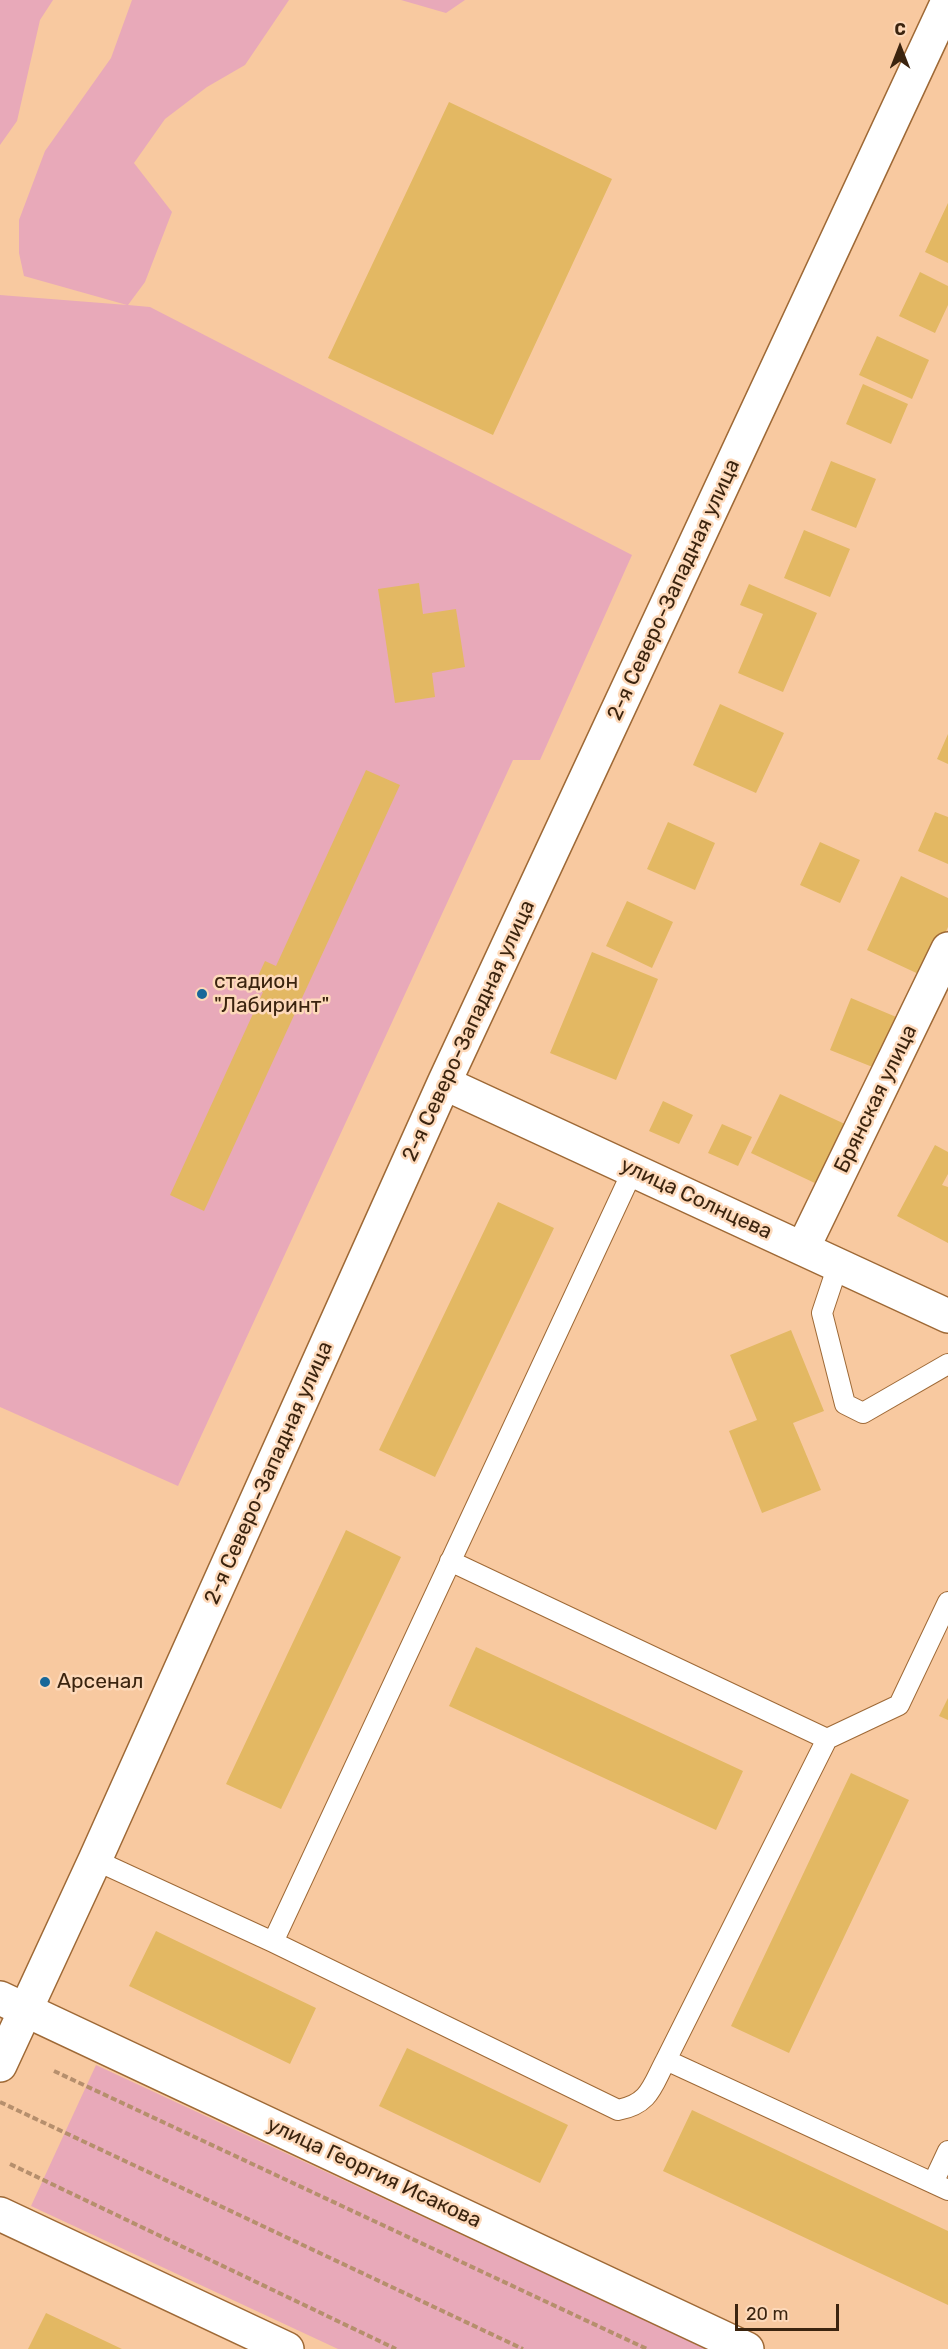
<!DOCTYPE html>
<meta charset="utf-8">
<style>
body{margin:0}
#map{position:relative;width:948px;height:2349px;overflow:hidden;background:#f8c9a0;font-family:Rubik,sans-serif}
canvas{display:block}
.north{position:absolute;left:870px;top:18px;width:60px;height:60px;-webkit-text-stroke:4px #fdd9ba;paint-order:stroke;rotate:0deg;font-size:16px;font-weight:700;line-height:24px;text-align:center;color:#3b240f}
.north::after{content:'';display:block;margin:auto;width:21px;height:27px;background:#3b240f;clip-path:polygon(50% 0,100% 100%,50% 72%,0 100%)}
.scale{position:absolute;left:735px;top:2304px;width:104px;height:27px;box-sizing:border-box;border:3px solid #3b240f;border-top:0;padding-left:8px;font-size:18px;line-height:21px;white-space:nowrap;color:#3b240f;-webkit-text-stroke:4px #fdd9ba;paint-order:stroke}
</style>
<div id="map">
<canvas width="948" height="2349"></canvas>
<div class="north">С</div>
<div class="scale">20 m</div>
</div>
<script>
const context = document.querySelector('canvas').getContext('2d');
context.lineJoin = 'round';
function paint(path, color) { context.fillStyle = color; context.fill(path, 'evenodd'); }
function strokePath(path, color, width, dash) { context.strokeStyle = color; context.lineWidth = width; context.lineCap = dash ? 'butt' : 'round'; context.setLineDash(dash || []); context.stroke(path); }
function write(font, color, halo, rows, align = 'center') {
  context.font = font + ' Rubik,sans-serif'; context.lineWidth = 5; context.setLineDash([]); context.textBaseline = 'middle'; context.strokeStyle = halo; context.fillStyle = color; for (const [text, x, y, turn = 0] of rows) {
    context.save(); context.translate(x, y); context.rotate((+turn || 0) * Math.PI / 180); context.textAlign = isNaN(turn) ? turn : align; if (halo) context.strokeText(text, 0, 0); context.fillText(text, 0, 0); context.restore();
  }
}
const green = new Path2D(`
 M 0,0 L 53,0 L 40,20 L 17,121 L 0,145 Z
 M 132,0 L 289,0 L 245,65 L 207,87 L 165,119 L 134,163 L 172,212 L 145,282 L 128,305 L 150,307 L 632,555 L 540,760 L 513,760 L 178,1486 L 0,1407 L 0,295 L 127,305 L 24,276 L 19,253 L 19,220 L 45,151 L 111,58 Z
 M 401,0 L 465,0 L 446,13 Z
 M 96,2065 L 707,2349 L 338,2349 L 31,2206 Z`);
const building = new Path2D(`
 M 449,102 L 612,179 L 493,435 L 328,358 Z
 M 948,203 L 948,263 L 925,252 Z
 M 920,272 L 948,286 L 948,305 L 935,333 L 899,316 Z
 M 877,336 L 929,360 L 912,399 L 859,375 Z
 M 863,384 L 908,404 L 891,444 L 846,424 Z
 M 831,461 L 876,479 L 856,528 L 811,510 Z
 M 804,530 L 850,549 L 830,597 L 784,578 Z
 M 419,583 L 423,614 L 456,609 L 465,667 L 432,673 L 435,697 L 395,703 L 378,589 Z
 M 749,584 L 817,613 L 783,692 L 738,673 L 763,614 L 740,605 Z
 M 720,704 L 784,733 L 756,793 L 693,765 Z
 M 948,734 L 948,764 L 937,759 Z
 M 366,770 L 400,785 L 204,1211 L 170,1195 L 263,992 L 253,987 L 265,961 L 276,966 Z
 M 935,812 L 948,817 L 948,864 L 918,851 Z
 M 668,822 L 715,843 L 695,890 L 647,869 Z
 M 820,842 L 860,860 L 840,903 L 800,885 Z
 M 901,876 L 948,898 L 948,927 L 925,977 L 867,950 Z
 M 627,901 L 673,922 L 652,968 L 606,946 Z
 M 592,952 L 658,979 L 616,1080 L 550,1053 Z
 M 851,998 L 901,1019 L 880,1070 L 830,1050 Z
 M 780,1094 L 847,1125 L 819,1185 L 751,1153 Z
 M 663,1101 L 693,1115 L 679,1144 L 649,1131 Z
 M 722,1124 L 752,1137 L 738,1166 L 708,1153 Z
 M 935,1145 L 948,1152 L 948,1174 L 942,1185 L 948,1187 L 948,1243 L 897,1216 Z
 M 498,1202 L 554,1228 L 435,1477 L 379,1450 Z
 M 791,1330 L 824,1411 L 793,1423 L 821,1490 L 762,1513 L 729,1431 L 757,1420 L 730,1355 Z
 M 346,1530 L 401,1557 L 281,1809 L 226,1784 Z
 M 476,1647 L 743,1771 L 716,1830 L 449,1706 Z
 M 948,1698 L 948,1720 L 939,1716 Z
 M 851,1773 L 909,1800 L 789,2053 L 731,2026 Z
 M 156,1931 L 316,2008 L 290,2064 L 129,1986 Z
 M 407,2048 L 568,2125 L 540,2183 L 379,2106 Z
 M 692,2110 L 948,2231 L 948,2305 L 663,2171 Z
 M 46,2313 L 122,2349 L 28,2349 Z`);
const path = new Path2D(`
 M 54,2071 L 647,2349
 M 0,2102 L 523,2349
 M 10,2164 L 396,2349`);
const lane = new Path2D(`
 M 838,1265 L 822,1313 L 845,1404 L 863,1413 L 948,1364
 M 450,1561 L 827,1739
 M 95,1860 L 273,1942 L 618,2110 C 650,2104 652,2086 666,2060 L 827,1739 L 899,1705 L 948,1602
 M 273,1942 L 633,1170
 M 666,2060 L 948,2190
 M 933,2183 L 948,2151`);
const street = new Path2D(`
 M 444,1083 L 948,1316
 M 803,1248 L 948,949
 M 0,2065 L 95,1860 L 444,1083 L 948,1`);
const secondary = new Path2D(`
 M 0,1998 L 747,2349
 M 0,2214 L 287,2349`);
const markers = [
 [202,994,6,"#186799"],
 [45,1682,6,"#186799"]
];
const streetNames = [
 ["2-я Северо-Западная улица",674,590,-65],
 ["2-я Северо-Западная улица",469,1031,-65],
 ["Брянская улица",876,1099,-64],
 ["улица Солнцева",696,1199,25],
 ["2-я Северо-Западная улица",269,1473,-66],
 ["улица Георгия Исакова",374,2173,25]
];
const poiNames = [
 ["стадион",214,982],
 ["\"Лабиринт\"",214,1006],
 ["Арсенал",57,1682]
];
paint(green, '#e8a9b9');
paint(building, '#e3b863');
strokePath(lane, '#9e6936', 22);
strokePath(street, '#9e6936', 36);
strokePath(secondary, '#9e6936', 36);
strokePath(path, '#b68f6d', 4, [6, 3]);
strokePath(lane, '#fff', 20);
strokePath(street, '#fff', 33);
strokePath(secondary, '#fff', 33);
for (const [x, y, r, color] of markers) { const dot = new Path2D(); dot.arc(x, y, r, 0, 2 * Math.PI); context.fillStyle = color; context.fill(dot); strokePath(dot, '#fdd9ba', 2); }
write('21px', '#3b240f', '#fdd9ba', streetNames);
write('21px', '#3b240f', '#fdd9ba', poiNames, 'left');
</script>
